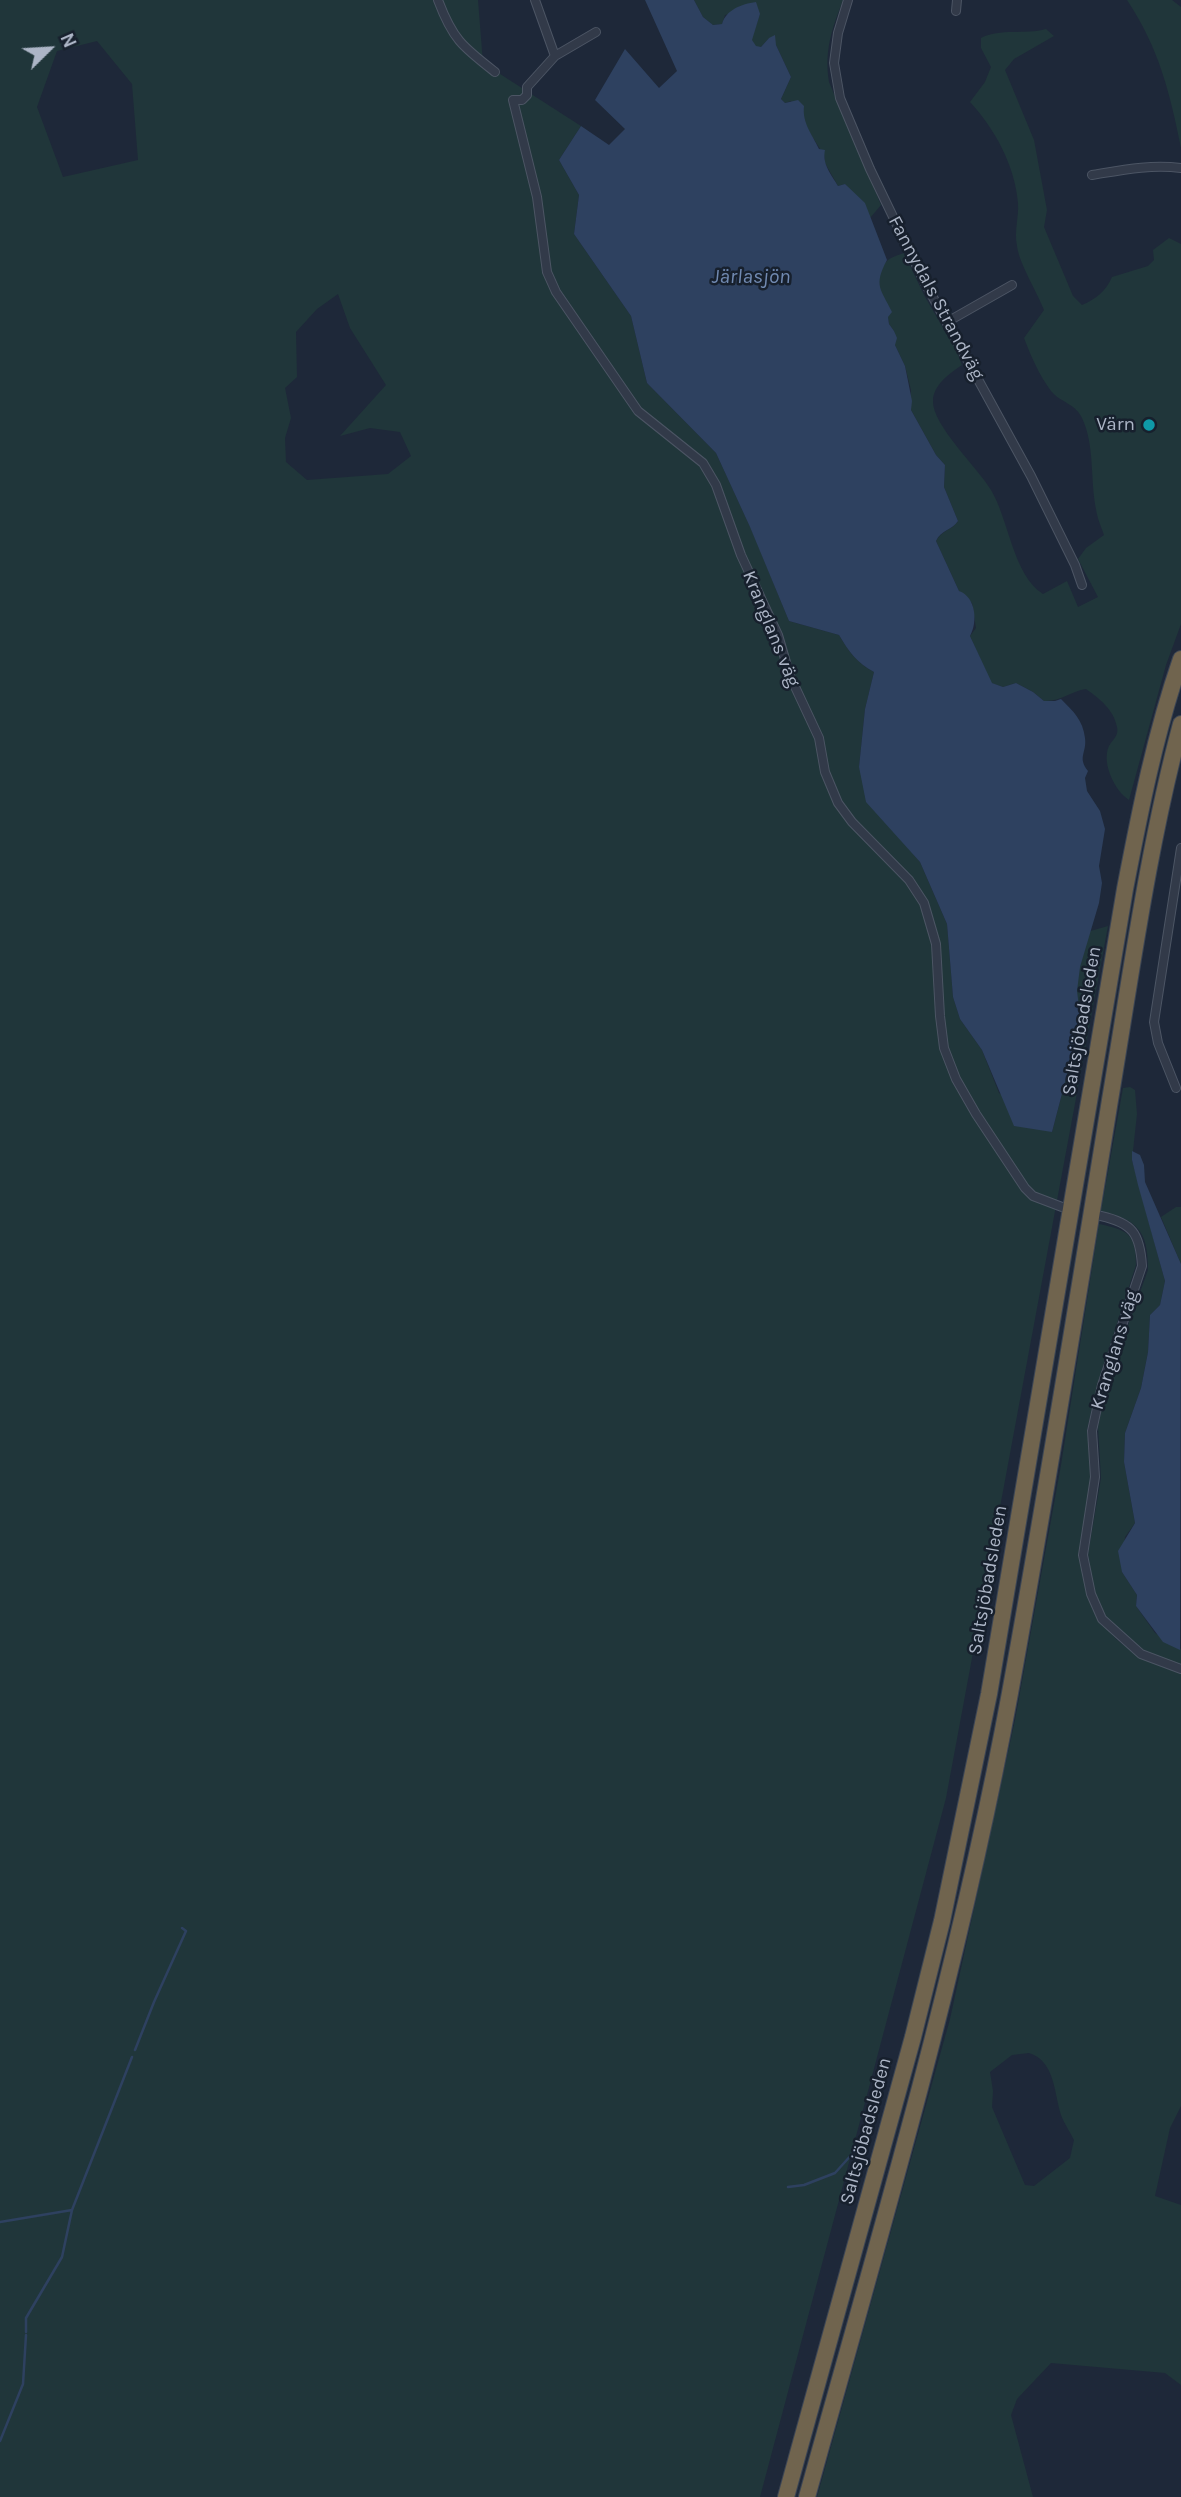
<!DOCTYPE html>
<meta charset="utf-8">
<style>
body{margin:0}
#map{position:relative;width:1181px;height:2497px;overflow:hidden;background:#1e2839;font-family:Karla,sans-serif}
canvas{display:block}
.north{position:absolute;left:14px;top:14px;width:70px;height:70px;-webkit-text-stroke:5px #17202d;paint-order:stroke;rotate:66deg;font-size:19px;font-weight:700;line-height:28px;text-align:center;color:#acb5c6}
.north::after{content:'';display:block;margin:auto;width:24px;height:32px;background:#acb5c6;clip-path:polygon(50% 0,100% 100%,50% 72%,0 100%)}
</style>
<div id="map">
<canvas width="1181" height="2497"></canvas>
<div class="north">N</div>
</div>
<script>
const context = document.querySelector('canvas').getContext('2d');
context.lineJoin = 'round';
function paint(path, color) { context.fillStyle = color; context.fill(path, 'evenodd'); }
function strokePath(path, color, width, dash) { context.strokeStyle = color; context.lineWidth = width; context.lineCap = dash ? 'butt' : 'round'; context.setLineDash(dash || []); context.stroke(path); }
function write(font, color, halo, rows, align = 'center') {
  context.font = font + ' Karla,sans-serif'; context.lineWidth = 5; context.setLineDash([]); context.textBaseline = 'middle'; context.strokeStyle = halo; context.fillStyle = color; for (const [text, x, y, turn = 0] of rows) {
    context.save(); context.translate(x, y); context.rotate((+turn || 0) * Math.PI / 180); context.textAlign = isNaN(turn) ? turn : align; if (halo) context.strokeText(text, 0, 0); context.fillText(text, 0, 0); context.restore();
  }
}
const green = new Path2D(`
 M 0,0 L 478,0 L 483,63 L 581,126 L 559,160 L 579,195 L 574,234 L 631,316 L 647,383 L 716,453 L 753,533 L 789,621 L 839,635 C 849,652 857,663 874,672 L 865,709 L 859,767 L 902,841 L 920,862 L 947,924 L 953,997 L 960,1019 L 982,1050 L 999,1093 L 1052,1132 L 1076,1040 L 1072,963 L 1087,932 L 1108,926 L 946,1798 L 760,2497 L 0,2497 ZM 97,41 L 132,84 L 138,160 L 63,177 L 37,107 L 57,51 ZM 338,294 L 350,328 L 386,385 L 340,436 L 370,428 L 400,432 L 411,456 L 388,474 L 307,480 L 286,462 L 285,438 L 291,418 L 285,388 L 297,377 L 296,332 L 317,309 Z
 M 694,0 L 843,0 C 832,29 824,50 829,82 L 881,205 L 870,218 L 845,184 L 838,186 L 825,163 L 824,155 L 806,127 L 803,116 L 791,101 L 785,103 L 781,99 L 791,77 L 776,45 L 769,38 L 761,47 L 756,47 L 751,40 L 760,14 L 729,14 L 725,15 L 722,24 L 713,25 L 703,17 Z
 M 1127,0 L 1172,0 L 1181,7 L 1181,148 C 1170,93 1159,48 1127,0 Z
 M 1046,29 L 1054,36 L 1014,59 L 1005,70 L 1034,140 L 1047,210 L 1044,227 L 1073,296 L 1082,305 C 1096,299 1106,291 1112,277 L 1148,266 L 1154,260 L 1153,250 L 1169,238 L 1181,244 L 1181,624 L 1166,665 L 1129,800 C 1115,791 1101,763 1109,746 C 1113,739 1119,736 1117,727 C 1114,710 1100,699 1086,689 C 1071,691 1060,702 1044,701 L 1033,692 L 1016,683 L 1003,687 L 991,683 L 970,636 L 976,628 L 972,603 L 959,591 L 936,541 C 942,530 952,530 958,521 L 944,487 L 945,465 L 936,455 L 911,410 L 911,390 L 905,366 L 895,345 L 894,331 L 889,324 L 885,299 C 876,290 877,270 887,261 C 891,257 899,255 904,253 L 924,295 L 957,352 L 962,365 C 950,373 933,385 933,401 C 932,425 978,468 991,490 C 1009,520 1013,575 1043,594 L 1067,581 L 1078,607 L 1098,597 L 1078,559 L 1086,548 L 1104,535 C 1101,526 1097,518 1096,509 C 1090,480 1095,445 1082,418 C 1075,403 1061,403 1051,391 C 1039,375 1031,356 1024,338 L 1044,310 C 1037,292 1019,263 1017,246 C 1014,231 1019,217 1018,203 C 1015,166 995,129 970,102 L 985,82 L 991,67 L 981,48 L 981,38 C 1000,28 1025,35 1046,29 Z
 M 1130,1087 L 1135,1090 L 1137,1114 L 1132,1160 L 1165,1281 L 1160,1305 L 1150,1315 L 1148,1352 L 1141,1388 L 1125,1433 L 1124,1462 L 1135,1523 L 1125,1537 L 1122,1572 L 1137,1595 L 1136,1606 L 1155,1633 L 1181,1649 L 1181,1666 L 1146,1652 L 1104,1616 L 1094,1593 L 1088,1554 L 1101,1478 L 1098,1427 L 1106,1386 L 1148,1270 C 1148,1231 1138,1220 1101,1211 L 1123,1088 Z
 M 1176,1207 L 1181,1207 L 1181,1264 L 1161,1217 Z
 M 1099,1224 C 1127,1230 1136,1233 1136,1265 L 1098,1382 L 1087,1430 L 1092,1476 L 1079,1555 L 1087,1595 L 1097,1618 L 1116,1639 L 1139,1657 L 1181,1674 L 1181,2106 L 1170,2128 L 1155,2196 L 1181,2205 L 1181,2385 L 1165,2373 L 1051,2363 L 1017,2399 L 1011,2415 L 1033,2497 L 817,2497 L 950,2019 L 1015,1720 L 1061,1465 ZM 1029,2053 C 1055,2061 1054,2093 1061,2115 C 1064,2123 1070,2132 1074,2140 L 1070,2158 L 1034,2186 L 1025,2185 L 992,2107 L 993,2091 L 990,2072 L 1012,2055 Z`);
const water = new Path2D(`
 M 645,0 L 694,0 L 703,17 L 713,25 L 722,24 C 726,10 741,4 756,2 L 760,14 L 752,40 L 756,46 L 761,47 L 769,38 L 775,35 L 776,45 L 791,77 L 781,99 L 785,103 L 798,100 L 804,106 C 802,123 812,134 819,149 L 825,150 C 822,164 831,174 838,186 L 845,184 L 865,203 L 887,260 C 873,286 881,289 892,312 L 888,317 L 889,324 L 894,331 L 897,338 L 895,345 L 905,366 L 912,401 L 911,410 L 936,455 L 945,465 L 944,487 L 958,521 C 952,530 941,530 936,541 L 959,591 C 976,597 978,622 970,636 L 992,683 L 1003,687 L 1016,683 L 1033,692 L 1044,701 L 1055,701 L 1061,699 C 1073,711 1083,720 1085,738 C 1087,753 1077,757 1088,771 L 1085,778 L 1087,791 L 1100,811 L 1105,829 L 1099,866 L 1102,883 L 1099,903 L 1080,967 L 1077,991 L 1080,1015 L 1076,1040 L 1052,1132 L 1014,1126 L 982,1050 L 960,1019 L 953,997 L 947,924 L 920,862 L 866,802 L 859,767 L 865,709 L 874,672 C 857,663 849,652 839,635 L 789,621 L 750,527 L 716,453 L 647,383 L 631,316 L 574,234 L 579,195 L 559,160 L 581,126 L 609,145 L 625,129 L 595,100 L 625,49 L 659,88 L 677,71 Z
 M 1132,1151 L 1140,1155 L 1144,1165 L 1145,1182 L 1181,1264 L 1180,1650 L 1163,1642 L 1136,1606 L 1137,1595 L 1122,1572 L 1118,1551 L 1135,1523 L 1124,1462 L 1125,1433 L 1141,1388 L 1148,1352 L 1150,1315 L 1160,1305 L 1165,1281 L 1138,1185 L 1132,1160 Z`);
const stream = new Path2D(`
 M 135,2050 L 154,2002 L 186,1931 L 182,1928
 M 788,2187 L 804,2185 L 835,2173 L 863,2142
 M 0,2222 L 72,2210
 M 26,2332 L 26,2318 L 62,2257 L 72,2210 L 132,2057
 M 0,2441 L 23,2384 L 26,2335`);
const street = new Path2D(`
 M 438,0 C 453,40 463,47 495,72
 M 535,0 L 555,56 L 527,87 L 527,95 L 522,100 L 513,100 L 537,197 L 547,272 L 556,292 L 638,411 L 703,463 L 716,485 L 741,555 L 778,635 L 790,676 L 819,738 L 825,772 L 838,803 L 852,822 L 909,880 L 924,903 L 936,944 L 940,1016 L 944,1048 L 956,1079 L 976,1114 L 1025,1188 L 1033,1196 L 1062,1207
 M 848,0 L 838,33 L 834,63 L 840,98 L 870,169 L 924,281 L 1031,476 L 1075,565 L 1082,585
 M 956,11 L 957,0
 M 555,56 L 596,32
 M 1092,175 C 1122,170 1151,164 1181,168
 M 947,322 L 1012,285
 M 1176,1088 L 1158,1043 L 1154,1022 L 1181,848
 M 1101,1216 C 1132,1223 1140,1233 1142,1266 L 1102,1385 L 1092,1431 L 1095,1477 L 1083,1555 L 1091,1594 L 1102,1619 L 1141,1654 L 1181,1669`);
const highway = new Path2D(`
 M 786,2497 L 913,2037 L 942,1921 L 989,1694 L 1125,889 C 1140,811 1155,734 1181,659
 M 807,2497 C 881,2231 960,1965 1010,1693 C 1046,1496 1078,1298 1110,1100 C 1131,975 1148,847 1181,724`);
const markers = [
 [1149,425,7,"#0f9aa8"]
];
const streetNames = [
 ["Fannydals Strandväg",936,298,62],
 ["Kranglans väg",771,629,68],
 ["Saltsjöbadsleden",1082,1021,-80],
 ["Kranglans väg",1115,1350,-73],
 ["Saltsjöbadsleden",988,1580,-80],
 ["Saltsjöbadsleden",866,2131,-75]
];
const poiNames = [
 ["Värn",1135,425]
];
const waterNames = [
 ["Järlasjön",751,277]
];
paint(green, '#20363a');
paint(water, '#2e4160');
strokePath(stream, '#2e4160', 2.5);
strokePath(street, '#4c5564', 10);
strokePath(highway, '#3c4554', 18);
strokePath(street, '#323a49', 8);
strokePath(highway, '#70644e', 16);
for (const [x, y, r, color] of markers) { const dot = new Path2D(); dot.arc(x, y, r, 0, 2 * Math.PI); context.fillStyle = color; context.fill(dot); strokePath(dot, '#17202d', 2.5); }
write('19px', '#acb5c6', '#17202d', streetNames);
write('19px', '#acb5c6', '#17202d', poiNames, 'right');
write('italic 21px', '#718ab2', '#17202d', waterNames);
</script>
